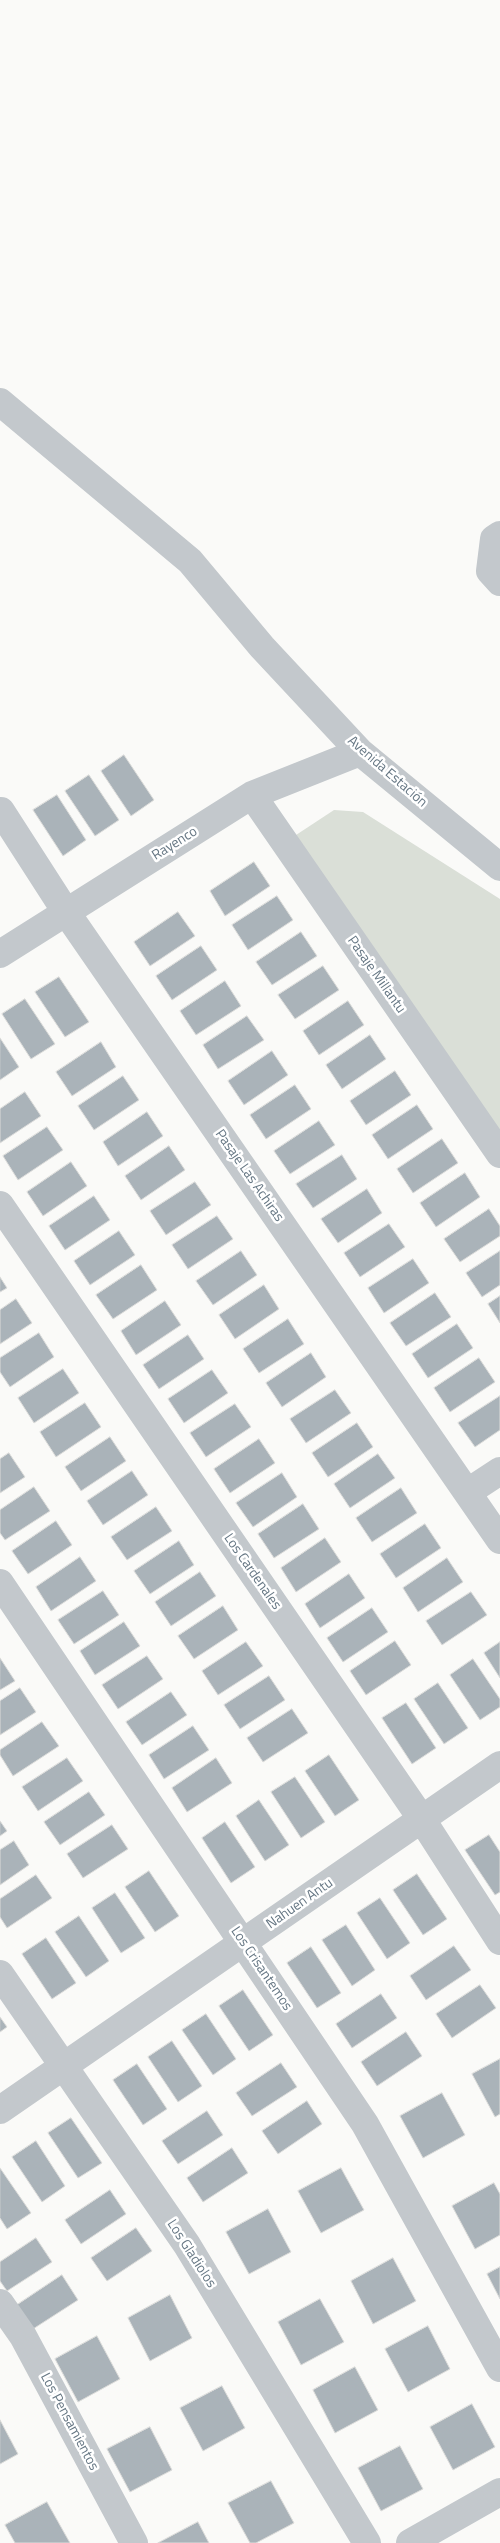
<!DOCTYPE html>
<meta charset="utf-8">
<style>
body{margin:0}
canvas{display:block;background:#fafaf8}
</style>
<canvas width="500" height="2543"></canvas>
<script>
const context = document.querySelector('canvas').getContext('2d');
context.lineJoin = 'round';
function paint(path, color) { context.fillStyle = color; context.fill(path, 'evenodd'); }
function strokePath(path, color, width, dash) { context.strokeStyle = color; context.lineWidth = width; context.lineCap = dash ? 'butt' : 'round'; context.setLineDash(dash || []); context.stroke(path); }
function write(font, color, halo, rows, align = 'center') {
  context.font = font + ' "Titillium Web",sans-serif'; context.lineWidth = 5; context.setLineDash([]); context.textBaseline = 'middle'; context.strokeStyle = halo; context.fillStyle = color; for (const [text, x, y, turn = 0] of rows) {
    context.save(); context.translate(x, y); context.rotate((+turn || 0) * Math.PI / 180); context.textAlign = isNaN(turn) ? turn : align; if (halo) context.strokeText(text, 0, 0); context.fillText(text, 0, 0); context.restore();
  }
}
const green = new Path2D(`
 M 334,810 L 363,812 L 500,899 L 500,1135 L 296,835 Z`);
const building = new Path2D(`
 M 124,755 L 154,800 L 131,816 L 101,771 Z
 M 89,775 L 119,820 L 95,836 L 65,791 Z
 M 57,795 L 86,840 L 63,856 L 33,810 Z
 M 254,862 L 270,886 L 225,916 L 210,891 Z
 M 277,896 L 293,920 L 248,950 L 232,925 Z
 M 178,912 L 195,936 L 150,966 L 134,942 Z
 M 301,932 L 317,956 L 272,985 L 256,962 Z
 M 201,946 L 217,970 L 172,1000 L 156,976 Z
 M 323,966 L 339,990 L 295,1019 L 278,995 Z
 M 59,977 L 89,1022 L 65,1037 L 35,992 Z
 M 225,981 L 241,1006 L 196,1035 L 180,1011 Z
 M 25,999 L 55,1044 L 31,1059 L 2,1014 Z
 M 348,1001 L 364,1025 L 319,1055 L 303,1031 Z
 M 247,1016 L 264,1040 L 218,1069 L 203,1045 Z
 M 370,1035 L 386,1059 L 342,1089 L 326,1065 Z
 M 0,1038 L 19,1067 L 0,1080 Z
 M 101,1042 L 116,1067 L 72,1096 L 56,1072 Z
 M 272,1051 L 288,1075 L 244,1105 L 228,1081 Z
 M 395,1071 L 411,1095 L 366,1125 L 350,1101 Z
 M 123,1076 L 139,1100 L 94,1130 L 78,1106 Z
 M 295,1085 L 311,1109 L 266,1139 L 250,1115 Z
 M 25,1092 L 41,1116 L 0,1143 L 0,1109 Z
 M 417,1105 L 433,1129 L 388,1159 L 372,1135 Z
 M 147,1112 L 163,1136 L 118,1166 L 103,1142 Z
 M 319,1121 L 335,1145 L 290,1174 L 274,1151 Z
 M 47,1127 L 63,1150 L 18,1180 L 3,1156 Z
 M 442,1139 L 458,1163 L 413,1193 L 397,1169 Z
 M 169,1146 L 185,1170 L 141,1200 L 125,1176 Z
 M 342,1155 L 357,1179 L 313,1208 L 296,1184 Z
 M 71,1162 L 87,1186 L 43,1216 L 27,1192 Z
 M 465,1173 L 480,1197 L 436,1227 L 420,1203 Z
 M 195,1182 L 211,1205 L 166,1235 L 150,1211 Z
 M 367,1189 L 382,1213 L 338,1243 L 321,1219 Z
 M 94,1196 L 110,1220 L 65,1250 L 49,1226 Z
 M 489,1209 L 500,1226 L 500,1236 L 460,1262 L 444,1239 Z
 M 217,1216 L 233,1239 L 188,1269 L 172,1245 Z
 M 389,1224 L 405,1247 L 360,1277 L 344,1253 Z
 M 119,1231 L 135,1255 L 90,1285 L 74,1261 Z
 M 241,1251 L 257,1275 L 213,1305 L 196,1281 Z
 M 500,1251 L 500,1285 L 482,1297 L 466,1273 Z
 M 413,1259 L 429,1283 L 384,1313 L 368,1288 Z
 M 141,1265 L 157,1290 L 113,1319 L 96,1295 Z
 M 0,1277 L 7,1288 L 0,1292 Z
 M 264,1285 L 279,1309 L 235,1339 L 219,1315 Z
 M 435,1293 L 451,1317 L 406,1346 L 390,1323 Z
 M 500,1296 L 500,1323 L 488,1304 Z
 M 16,1299 L 32,1323 L 0,1344 L 0,1310 Z
 M 165,1301 L 181,1325 L 136,1355 L 121,1331 Z
 M 288,1319 L 304,1344 L 259,1373 L 243,1349 Z
 M 457,1324 L 473,1348 L 428,1378 L 412,1354 Z
 M 39,1333 L 54,1357 L 10,1387 L 0,1372 L 0,1358 Z
 M 188,1335 L 204,1359 L 159,1389 L 143,1365 Z
 M 311,1353 L 326,1377 L 282,1407 L 266,1383 Z
 M 479,1358 L 495,1382 L 450,1412 L 434,1388 Z
 M 63,1369 L 79,1393 L 34,1423 L 18,1398 Z
 M 212,1370 L 228,1393 L 184,1423 L 168,1399 Z
 M 335,1390 L 351,1413 L 306,1443 L 290,1419 Z
 M 500,1396 L 500,1430 L 475,1447 L 458,1423 Z
 M 85,1403 L 101,1427 L 56,1457 L 40,1432 Z
 M 235,1404 L 251,1427 L 206,1457 L 190,1433 Z
 M 357,1423 L 373,1447 L 328,1477 L 312,1453 Z
 M 110,1437 L 126,1461 L 81,1491 L 65,1467 Z
 M 259,1439 L 275,1463 L 230,1493 L 214,1469 Z
 M 9,1453 L 25,1477 L 0,1493 L 0,1459 Z
 M 378,1454 L 395,1478 L 350,1508 L 334,1484 Z
 M 132,1471 L 148,1495 L 103,1525 L 87,1501 Z
 M 282,1473 L 297,1497 L 253,1527 L 236,1503 Z
 M 34,1487 L 50,1511 L 5,1540 L 0,1533 L 0,1510 Z
 M 401,1488 L 417,1513 L 372,1542 L 356,1518 Z
 M 303,1504 L 319,1529 L 274,1558 L 258,1534 Z
 M 156,1507 L 172,1531 L 127,1560 L 111,1537 Z
 M 56,1521 L 72,1545 L 28,1574 L 12,1551 Z
 M 425,1524 L 441,1548 L 396,1578 L 380,1554 Z
 M 325,1538 L 341,1562 L 296,1592 L 281,1568 Z
 M 179,1541 L 194,1565 L 150,1594 L 134,1571 Z
 M 80,1557 L 96,1581 L 51,1611 L 36,1587 Z
 M 447,1558 L 463,1582 L 418,1612 L 403,1588 Z
 M 200,1572 L 216,1596 L 171,1626 L 155,1602 Z
 M 349,1574 L 365,1598 L 320,1628 L 305,1604 Z
 M 103,1591 L 119,1615 L 74,1644 L 58,1620 Z
 M 471,1592 L 487,1615 L 442,1645 L 426,1621 Z
 M 223,1606 L 238,1630 L 194,1659 L 178,1636 Z
 M 372,1608 L 388,1632 L 343,1662 L 327,1638 Z
 M 124,1622 L 140,1646 L 95,1675 L 80,1651 Z
 M 395,1641 L 411,1665 L 366,1695 L 350,1671 Z
 M 246,1642 L 263,1666 L 218,1695 L 202,1671 Z
 M 500,1642 L 500,1678 L 484,1653 Z
 M 147,1656 L 163,1679 L 118,1709 L 102,1685 Z
 M 0,1658 L 15,1681 L 0,1690 Z
 M 473,1659 L 500,1699 L 500,1707 L 480,1720 L 450,1675 Z
 M 269,1676 L 285,1700 L 240,1729 L 224,1705 Z
 M 438,1683 L 468,1728 L 444,1744 L 414,1699 Z
 M 20,1688 L 36,1712 L 0,1735 L 0,1701 Z
 M 171,1692 L 187,1715 L 142,1745 L 126,1722 Z
 M 406,1703 L 436,1748 L 412,1764 L 382,1718 Z
 M 292,1709 L 308,1733 L 263,1762 L 247,1738 Z
 M 42,1722 L 59,1746 L 13,1776 L 0,1755 L 0,1750 Z
 M 193,1726 L 209,1750 L 164,1779 L 149,1755 Z
 M 329,1755 L 359,1800 L 335,1816 L 305,1771 Z
 M 67,1758 L 83,1781 L 38,1811 L 22,1787 Z
 M 216,1758 L 232,1783 L 187,1812 L 172,1788 Z
 M 295,1777 L 325,1822 L 301,1838 L 271,1792 Z
 M 89,1792 L 105,1815 L 60,1845 L 44,1822 Z
 M 259,1800 L 289,1845 L 265,1861 L 236,1816 Z
 M 0,1821 L 7,1831 L 0,1836 Z
 M 225,1822 L 255,1867 L 231,1883 L 202,1838 Z
 M 112,1825 L 128,1849 L 83,1878 L 67,1854 Z
 M 489,1835 L 500,1852 L 500,1892 L 495,1895 L 465,1850 Z
 M 14,1841 L 29,1865 L 0,1885 L 0,1850 Z
 M 149,1871 L 179,1916 L 155,1932 L 125,1887 Z
 M 417,1874 L 447,1919 L 423,1935 L 393,1890 Z
 M 36,1875 L 52,1898 L 7,1928 L 0,1917 L 0,1899 Z
 M 115,1893 L 145,1938 L 121,1953 L 92,1908 Z
 M 380,1898 L 410,1943 L 387,1959 L 357,1913 Z
 M 79,1916 L 109,1961 L 86,1977 L 55,1932 Z
 M 346,1925 L 375,1970 L 352,1986 L 322,1940 Z
 M 46,1938 L 76,1983 L 52,1999 L 22,1954 Z
 M 454,1946 L 471,1970 L 426,2000 L 410,1976 Z
 M 311,1947 L 341,1993 L 317,2008 L 287,1963 Z
 M 480,1985 L 496,2008 L 452,2038 L 436,2014 Z
 M 243,1990 L 273,2035 L 249,2051 L 219,2006 Z
 M 381,1994 L 397,2018 L 352,2048 L 336,2024 Z
 M 206,2014 L 236,2059 L 213,2075 L 182,2030 Z
 M 0,2017 L 7,2027 L 0,2032 Z
 M 406,2032 L 422,2056 L 377,2086 L 361,2062 Z
 M 172,2041 L 202,2086 L 178,2102 L 148,2057 Z
 M 500,2059 L 500,2114 L 495,2117 L 472,2074 Z
 M 281,2063 L 297,2087 L 252,2116 L 236,2093 Z
 M 137,2064 L 167,2109 L 143,2125 L 113,2080 Z
 M 442,2093 L 465,2135 L 423,2158 L 400,2116 Z
 M 307,2101 L 322,2124 L 278,2154 L 262,2131 Z
 M 207,2111 L 223,2135 L 178,2164 L 162,2141 Z
 M 71,2118 L 102,2163 L 78,2178 L 48,2133 Z
 M 36,2141 L 65,2186 L 42,2202 L 12,2157 Z
 M 232,2148 L 248,2173 L 203,2202 L 187,2178 Z
 M 0,2168 L 31,2213 L 7,2229 L 0,2218 Z
 M 341,2168 L 364,2210 L 321,2233 L 298,2191 Z
 M 494,2183 L 500,2194 L 500,2235 L 475,2249 L 452,2206 Z
 M 110,2190 L 126,2214 L 81,2244 L 65,2220 Z
 M 268,2209 L 291,2252 L 249,2274 L 226,2232 Z
 M 136,2228 L 152,2251 L 107,2281 L 91,2258 Z
 M 36,2238 L 52,2262 L 7,2291 L 0,2281 L 0,2262 Z
 M 393,2258 L 416,2301 L 373,2324 L 351,2281 Z
 M 500,2267 L 500,2299 L 487,2274 Z
 M 62,2275 L 78,2300 L 33,2329 L 17,2305 Z
 M 170,2295 L 192,2338 L 150,2361 L 128,2318 Z
 M 320,2299 L 344,2342 L 301,2365 L 278,2322 Z
 M 428,2326 L 450,2369 L 408,2392 L 385,2349 Z
 M 97,2336 L 120,2379 L 78,2402 L 55,2359 Z
 M 355,2367 L 378,2410 L 335,2433 L 313,2390 Z
 M 222,2386 L 245,2428 L 203,2451 L 180,2408 Z
 M 472,2404 L 495,2447 L 453,2470 L 430,2427 Z
 M 0,2420 L 18,2454 L 0,2464 Z
 M 150,2427 L 172,2470 L 130,2492 L 107,2449 Z
 M 400,2446 L 423,2489 L 381,2511 L 358,2468 Z
 M 271,2481 L 294,2523 L 256,2543 L 250,2543 L 228,2503 Z
 M 47,2502 L 70,2543 L 15,2543 L 5,2525 Z
 M 198,2522 L 209,2543 L 158,2543 Z`);
const minor = new Path2D(`
 M 0,402 L 190,561 L 262,647 L 360,752 L 500,867
 M 500,535 L 494,539 L 490,571 L 500,582
 M 252,795 L 500,1154
 M 1,811 L 66,912 L 500,1540
 M 0,954 L 252,795 L 360,752
 M 0,1205 L 421,1818 L 500,1941
 M 468,1492 L 500,1471
 M 0,1583 L 365,2124 L 500,2368
 M 0,1974 L 187,2245 L 367,2543
 M 0,2110 L 500,1765
 M 0,2303 L 23,2336 L 134,2543
 M 410,2543 L 500,2492`);
const streetNames = [
 ["Avenida Estación",387,772,41],
 ["Rayenco",175,844,-32],
 ["Pasaje Millantu",376,975,55],
 ["Pasaje Las Achiras",249,1176,55],
 ["Los Cardenales",252,1572,55],
 ["Nahuen Antu",300,1904,-35],
 ["Los Crisantemos",261,1969,56],
 ["Los Gladiolos",191,2254,57],
 ["Los Pensamientos",69,2422,62]
];
paint(green, '#dadfd7');
paint(building, '#aab3b9');
strokePath(building, '#dcdcda', 1);
strokePath(minor, '#c3c8cc', 28);
write('14px', '#657683', '#fff', streetNames);
</script>
